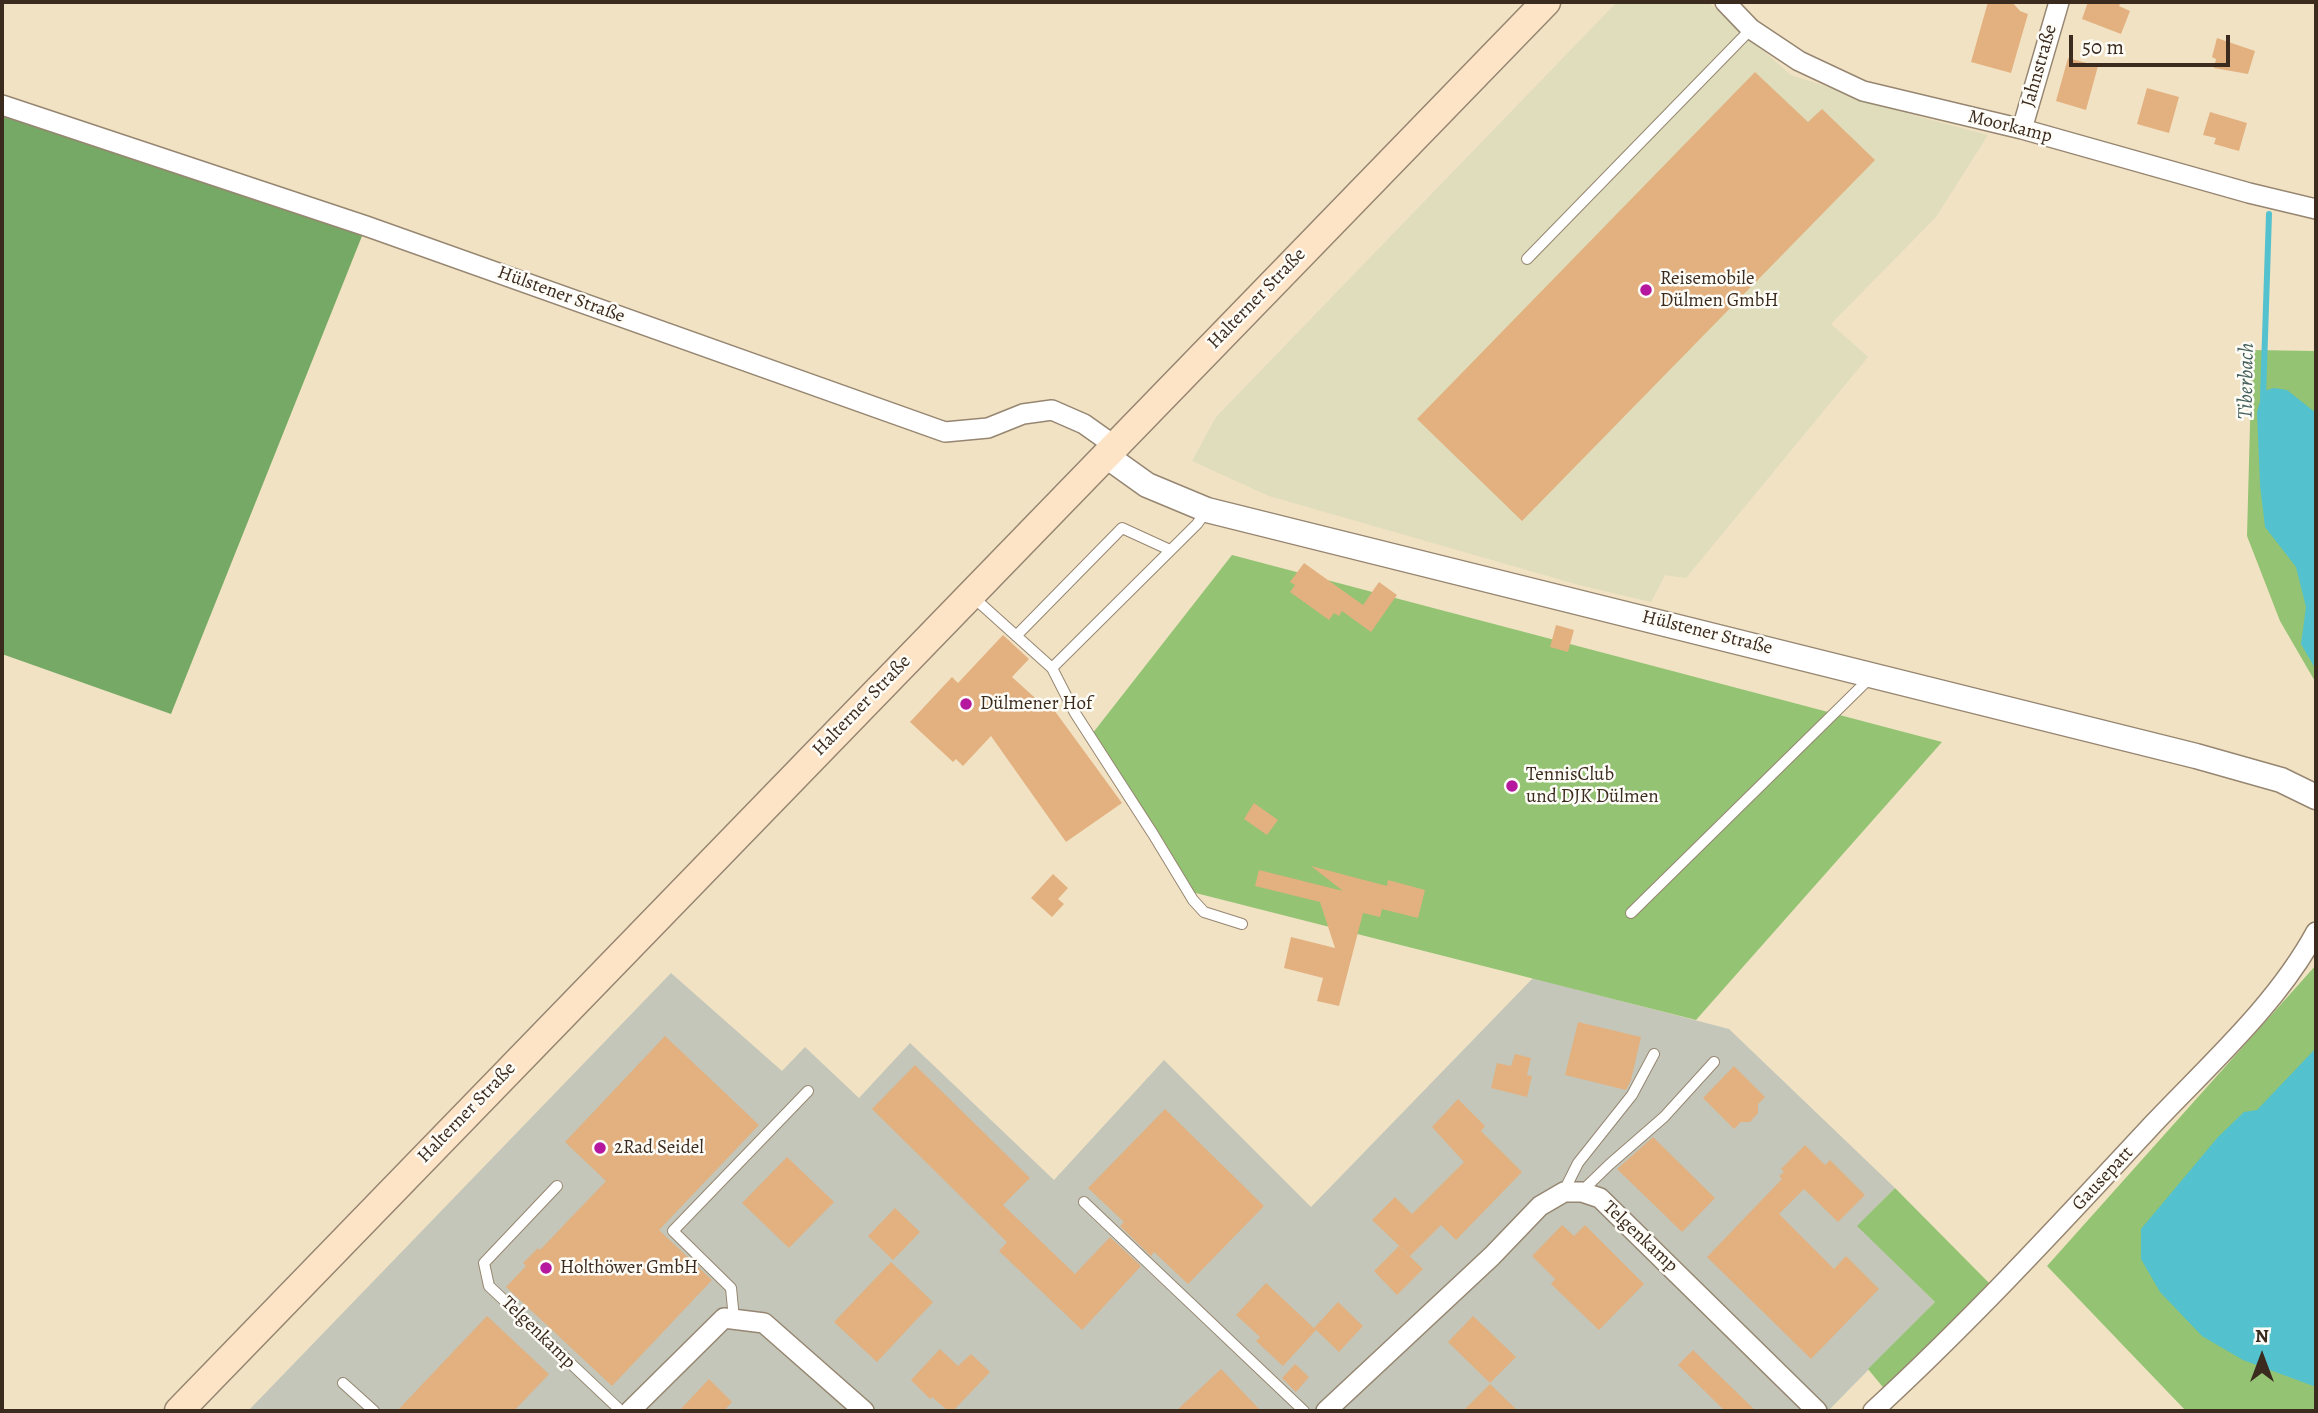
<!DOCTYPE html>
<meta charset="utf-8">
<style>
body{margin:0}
#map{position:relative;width:2318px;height:1413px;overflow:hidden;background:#f1e2c4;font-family:Alegreya,serif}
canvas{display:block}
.frame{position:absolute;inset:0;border:4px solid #3b2a1e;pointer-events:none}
.north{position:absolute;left:2227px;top:1322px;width:70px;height:70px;-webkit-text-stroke:5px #fdfcf7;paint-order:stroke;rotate:0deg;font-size:19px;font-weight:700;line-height:28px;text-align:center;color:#3b2a1e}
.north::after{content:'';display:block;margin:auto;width:24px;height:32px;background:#3b2a1e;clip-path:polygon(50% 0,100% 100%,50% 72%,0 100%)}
.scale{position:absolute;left:2069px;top:35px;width:161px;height:32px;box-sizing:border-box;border:4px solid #3b2a1e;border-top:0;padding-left:9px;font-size:21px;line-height:24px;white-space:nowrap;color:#3b2a1e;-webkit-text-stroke:5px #fdfcf7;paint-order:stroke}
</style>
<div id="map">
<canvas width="2318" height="1413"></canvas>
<div class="frame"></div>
<div class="north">N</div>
<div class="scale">50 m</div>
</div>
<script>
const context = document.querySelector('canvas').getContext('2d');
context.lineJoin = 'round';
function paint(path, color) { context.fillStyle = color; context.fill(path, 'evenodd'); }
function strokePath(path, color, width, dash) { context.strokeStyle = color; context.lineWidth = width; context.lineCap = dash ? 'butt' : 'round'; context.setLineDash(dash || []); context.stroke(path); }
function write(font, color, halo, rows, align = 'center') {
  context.font = font + ' Alegreya,serif'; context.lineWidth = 5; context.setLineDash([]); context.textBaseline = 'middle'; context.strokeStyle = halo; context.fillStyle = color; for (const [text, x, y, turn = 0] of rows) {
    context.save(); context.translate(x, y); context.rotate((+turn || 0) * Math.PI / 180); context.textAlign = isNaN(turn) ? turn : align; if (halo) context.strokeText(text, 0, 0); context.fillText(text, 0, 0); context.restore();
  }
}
const built = new Path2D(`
 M 1617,2 L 1708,2 L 1791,75 L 1920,117 L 1988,135 L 1936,217 L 1831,324 L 1868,357 L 1686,578 L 1665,575 L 1651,602 L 1579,585 L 1269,496 L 1192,461 L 1216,417 Z`);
const industrial = new Path2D(`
 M 671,973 L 782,1071 L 805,1047 L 859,1098 L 910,1043 L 1054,1180 L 1164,1060 L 1311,1207 L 1533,978 L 1729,1029 L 1895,1188 L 1858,1226 L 1935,1302 L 1828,1411 L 248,1411 Z`);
const green = new Path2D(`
 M 2252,350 L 2316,351 L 2316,683 L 2280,621 L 2247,536 Z
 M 1232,555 L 1942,742 L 1696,1020 L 1180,889 L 1092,734 Z
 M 2316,965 L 2316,1411 L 2186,1411 L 2047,1266 Z
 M 1895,1188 L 1992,1286 L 1886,1391 L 1868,1369 L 1935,1302 L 1857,1226 Z`);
const forest = new Path2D(`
 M 2,105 L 366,226 L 171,714 L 2,654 Z`);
const water = new Path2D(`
 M 2274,388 L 2287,390 L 2316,413 L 2316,670 L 2301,644 L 2306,607 L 2296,567 L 2265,527 L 2260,485 L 2257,412 L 2263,391 Z
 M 2316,1048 L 2316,1387 L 2243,1360 L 2202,1336 L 2160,1292 L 2141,1259 L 2141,1229 L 2218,1137 L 2244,1112 L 2257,1110 Z`);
const stream = new Path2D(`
 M 2263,398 L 2269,214`);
const building = new Path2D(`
 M 1988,2 L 2012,2 L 2020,11 L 2028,14 L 2011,73 L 1971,62 Z
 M 2088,2 L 2121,2 L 2119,6 L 2130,11 L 2121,34 L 2082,19 Z
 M 2217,38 L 2255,51 L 2248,74 L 2214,68 L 2216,59 L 2212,57 Z
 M 2068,58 L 2098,66 L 2086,110 L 2056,101 Z
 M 1755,72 L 1808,122 L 1822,109 L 1875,160 L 1522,521 L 1417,419 Z
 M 2147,88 L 2179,97 L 2169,133 L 2137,124 Z
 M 2210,112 L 2247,123 L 2239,151 L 2214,144 L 2216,138 L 2203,135 Z
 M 1304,563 L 1363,605 L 1379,582 L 1397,595 L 1371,632 L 1342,611 L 1339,616 L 1334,613 L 1329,620 L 1290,592 L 1295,585 L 1290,582 Z
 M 1556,625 L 1574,630 L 1568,652 L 1550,647 Z
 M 1003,635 L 1029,659 L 1012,677 L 1044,706 L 1049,703 L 1122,803 L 1066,842 L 991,736 L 963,766 L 956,759 L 953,762 L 910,722 L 952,677 L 958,683 Z
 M 1254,803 L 1278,820 L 1267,835 L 1244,819 Z
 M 1311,866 L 1387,886 L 1388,880 L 1425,890 L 1418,918 L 1382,909 L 1380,917 L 1363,913 L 1339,1006 L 1317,1001 L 1323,978 L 1284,968 L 1291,937 L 1335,948 L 1320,902 L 1255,886 L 1259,870 L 1343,891 Z
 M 1053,874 L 1068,888 L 1058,899 L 1064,904 L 1052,917 L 1031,898 Z
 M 1578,1022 L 1641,1037 L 1631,1080 L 1626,1090 L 1565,1075 Z
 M 665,1036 L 759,1125 L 659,1230 L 712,1280 L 612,1386 L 506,1287 L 526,1266 L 523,1263 L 538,1248 L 540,1250 L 606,1181 L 565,1142 Z
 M 1515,1054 L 1531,1058 L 1527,1075 L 1532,1076 L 1527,1097 L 1491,1088 L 1497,1063 L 1511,1066 Z
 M 915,1065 L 1030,1178 L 1003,1205 L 1075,1274 L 1110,1237 L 1141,1266 L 1082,1330 L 999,1251 L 1007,1242 L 872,1109 Z
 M 1734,1066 L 1765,1097 L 1758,1104 L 1758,1113 L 1750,1122 L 1741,1122 L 1734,1129 L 1703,1098 Z
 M 1458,1099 L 1485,1126 L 1481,1131 L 1522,1172 L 1456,1240 L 1441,1225 L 1410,1256 L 1372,1220 L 1395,1197 L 1412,1214 L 1464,1162 L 1432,1127 Z
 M 1165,1109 L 1264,1206 L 1188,1284 L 1154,1252 L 1151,1256 L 1120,1226 L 1124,1222 L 1088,1188 Z
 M 1653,1137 L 1715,1198 L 1682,1232 L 1617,1169 Z
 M 1805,1145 L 1825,1165 L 1830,1160 L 1865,1195 L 1838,1222 L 1804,1189 L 1779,1214 L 1834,1269 L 1846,1256 L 1879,1289 L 1811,1359 L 1707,1257 L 1782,1179 L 1779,1176 L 1784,1172 L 1781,1169 Z
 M 787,1157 L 834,1202 L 789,1248 L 742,1203 Z
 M 895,1208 L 920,1232 L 893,1260 L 868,1236 Z
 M 1562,1225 L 1574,1236 L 1585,1225 L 1644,1284 L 1599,1330 L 1551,1284 L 1555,1279 L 1532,1256 Z
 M 1399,1246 L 1423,1269 L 1397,1295 L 1374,1271 Z
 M 891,1262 L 933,1302 L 877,1362 L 834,1322 Z
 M 1266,1283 L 1316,1330 L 1283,1366 L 1256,1341 L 1260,1337 L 1236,1315 Z
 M 1338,1302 L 1363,1326 L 1339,1352 L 1314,1328 Z
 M 487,1316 L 549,1374 L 514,1411 L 397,1411 Z
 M 1473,1316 L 1516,1357 L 1490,1383 L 1448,1342 Z
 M 940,1349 L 958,1366 L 971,1354 L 990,1372 L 953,1411 L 948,1411 L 932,1397 L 930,1399 L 911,1380 Z
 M 1693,1350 L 1756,1411 L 1725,1411 L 1678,1365 Z
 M 1295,1364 L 1309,1377 L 1296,1392 L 1282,1378 Z
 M 1221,1369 L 1261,1411 L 1176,1411 Z
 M 709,1379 L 732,1402 L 724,1411 L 679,1411 Z
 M 1490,1384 L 1518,1411 L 1463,1411 Z`);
const service = new Path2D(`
 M 1527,259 L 1751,29
 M 973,597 L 1052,668 L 1197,524 L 1207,510
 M 1016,636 L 1122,528 L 1170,550
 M 1052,668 L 1075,713 L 1153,834 L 1193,900 L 1204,912 L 1242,924
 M 1631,913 L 1871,677
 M 557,1186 L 484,1263 L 489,1286 L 621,1411
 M 1564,1191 L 1578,1163 L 1632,1095 L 1654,1054
 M 1582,1191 L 1610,1164 L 1664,1117 L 1714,1062
 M 1084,1202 L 1304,1411
 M 734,1319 L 731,1288 L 673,1231 L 808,1091
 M 343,1383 L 374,1411`);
const minor = new Path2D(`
 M 1725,2 L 1751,29 L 1799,61 L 1863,91 L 2022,129 L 2249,193 L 2316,209
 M 2,105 L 366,226 L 945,432 L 988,428 L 1023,414 L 1052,410 L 1084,424 L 1115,446
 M 2022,129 L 2059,2
 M 630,1411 L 724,1318 L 764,1323 L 864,1411
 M 1326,1411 L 1492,1256 L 1540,1206 L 1564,1192 L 1582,1192 L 1600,1198 L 1817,1411
 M 1873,1411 C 1972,1320 2063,1221 2155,1122 C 2211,1063 2277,1004 2316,932`);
const tertiary = new Path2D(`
 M 1105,455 L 1147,485 L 1207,510 L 2196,756 L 2281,780 L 2316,797`);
const secondary = new Path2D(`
 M 179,1411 L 1546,2`);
const markers = [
 [1646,290,7,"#b5179e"],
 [966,704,7,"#b5179e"],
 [1512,786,7,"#b5179e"],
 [600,1148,7,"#b5179e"],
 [546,1268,7,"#b5179e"]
];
const streetNames = [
 ["Jahnstraße",2040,66,-74],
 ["Moorkamp",2010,127,14],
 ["Hülstener Straße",561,295,20],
 ["Halterner Straße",1257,299,-46],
 ["Hülstener Straße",1707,633,14],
 ["Halterner Straße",862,706,-46],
 ["Halterner Straße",467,1113,-46],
 ["Gausepatt",2103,1179,-47],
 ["Telgenkamp",1640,1237,43],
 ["Telgenkamp",538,1333,44]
];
const poiNames = [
 ["Reisemobile",1660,279],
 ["Dülmen GmbH",1660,301],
 ["Dülmener Hof",980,704],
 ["TennisClub",1526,775],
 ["und DJK Dülmen",1526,797],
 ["2Rad Seidel",614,1148],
 ["Holthöwer GmbH",560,1268]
];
const waterNames = [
 ["Tiberbach",2247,381,-89]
];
paint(built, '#dfddbb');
paint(industrial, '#c3c6b9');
paint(green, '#93c373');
paint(forest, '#76a965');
paint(water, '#54c1ce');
strokePath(stream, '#54c1ce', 6);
paint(building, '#e3b180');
strokePath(service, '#968671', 12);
strokePath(minor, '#968671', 22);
strokePath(tertiary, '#968671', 27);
strokePath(secondary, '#968671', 31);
strokePath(service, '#fff', 10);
strokePath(minor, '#fff', 19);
strokePath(tertiary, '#fff', 24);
strokePath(secondary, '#fee4c6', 28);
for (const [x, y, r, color] of markers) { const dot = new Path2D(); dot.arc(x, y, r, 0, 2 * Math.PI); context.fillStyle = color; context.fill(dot); strokePath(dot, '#fdfcf7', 2.5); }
write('19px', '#3b2a1e', '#fdfcf7', streetNames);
write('19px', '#3b2a1e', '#fdfcf7', poiNames, 'left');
write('italic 21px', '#445f5c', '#fdfcf7', waterNames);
</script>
